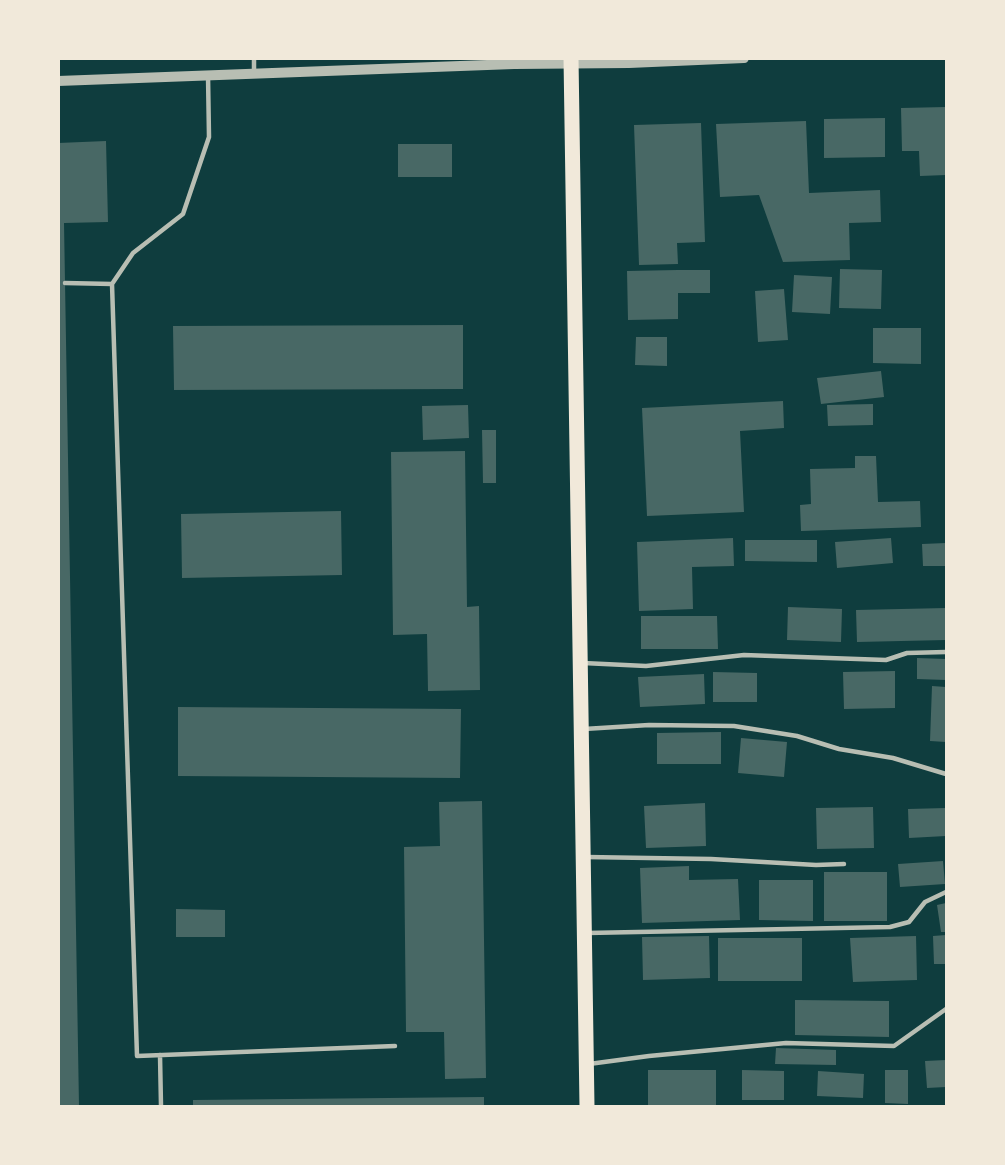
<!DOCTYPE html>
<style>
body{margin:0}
#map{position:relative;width:1005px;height:1165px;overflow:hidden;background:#0f3d3e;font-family:Georgia,serif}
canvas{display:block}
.frame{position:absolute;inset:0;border:60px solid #f1e9da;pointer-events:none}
</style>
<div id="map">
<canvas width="1005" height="1165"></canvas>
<div class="frame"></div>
</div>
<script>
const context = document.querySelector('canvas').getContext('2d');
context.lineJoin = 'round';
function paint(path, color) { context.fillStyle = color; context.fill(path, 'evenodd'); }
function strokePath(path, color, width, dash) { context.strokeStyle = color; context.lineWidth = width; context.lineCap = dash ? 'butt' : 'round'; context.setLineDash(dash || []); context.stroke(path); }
const building = new Path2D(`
 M 946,107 L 946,175 L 920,176 L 919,151 L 902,151 L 901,108 Z
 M 885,118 L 885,157 L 824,158 L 824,119 Z
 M 806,121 L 809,193 L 880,190 L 881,222 L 849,223 L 850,260 L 783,262 L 759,195 L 720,197 L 716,124 Z
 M 701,123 L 705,242 L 677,243 L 678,264 L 639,265 L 634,125 Z
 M 106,141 L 108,222 L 64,223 L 79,1106 L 58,1106 L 58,143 Z
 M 398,144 L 452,144 L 452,177 L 398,177 Z
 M 840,269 L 882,270 L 881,309 L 839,308 Z
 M 678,270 L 710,270 L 710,293 L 678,293 L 678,319 L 628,320 L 627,271 Z
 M 794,275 L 832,277 L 830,314 L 792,312 Z
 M 784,289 L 788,340 L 758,342 L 755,291 Z
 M 463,325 L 463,389 L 174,390 L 173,326 Z
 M 873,328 L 921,328 L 921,364 L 873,363 Z
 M 636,337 L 667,337 L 667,366 L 635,365 Z
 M 881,371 L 884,397 L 821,404 L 817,378 Z
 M 783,401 L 784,428 L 740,431 L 744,512 L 647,516 L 642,408 Z
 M 873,404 L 873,425 L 828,426 L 827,405 Z
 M 468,405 L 469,438 L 423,440 L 422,406 Z
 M 482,430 L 496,430 L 496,483 L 483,483 Z
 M 465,451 L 467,607 L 479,606 L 480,690 L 428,691 L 427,634 L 393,635 L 391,452 Z
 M 855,456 L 876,456 L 878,502 L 920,501 L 921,527 L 801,531 L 800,505 L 811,504 L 810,469 L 855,468 Z
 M 341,511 L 342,575 L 182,578 L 181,514 Z
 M 733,538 L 734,566 L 692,567 L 693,609 L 639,611 L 637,542 Z
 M 891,538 L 893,563 L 837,568 L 835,542 Z
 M 745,540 L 817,540 L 817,562 L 745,561 Z
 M 946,543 L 946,566 L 923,566 L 922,544 Z
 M 788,607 L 842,609 L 841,642 L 787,640 Z
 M 946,608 L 946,640 L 857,642 L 856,610 Z
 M 641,616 L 717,616 L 718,649 L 641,649 Z
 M 917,658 L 946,659 L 946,680 L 917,679 Z
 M 895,671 L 895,708 L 844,709 L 843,672 Z
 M 713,672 L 757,673 L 757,702 L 713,702 Z
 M 704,674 L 705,704 L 640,707 L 638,677 Z
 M 932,686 L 946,687 L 946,742 L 930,741 Z
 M 178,707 L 461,709 L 460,778 L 178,776 Z
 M 721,732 L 721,764 L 657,764 L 657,733 Z
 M 741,738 L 787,742 L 784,777 L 738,773 Z
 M 482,801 L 486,1078 L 445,1079 L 444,1032 L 406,1032 L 404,847 L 440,846 L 439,802 Z
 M 705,803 L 706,846 L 646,848 L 644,806 Z
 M 873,807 L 874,848 L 817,849 L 816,808 Z
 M 946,808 L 946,836 L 909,838 L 908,809 Z
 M 943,861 L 945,884 L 900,887 L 898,864 Z
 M 689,866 L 689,880 L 738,879 L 740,920 L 642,923 L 640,868 Z
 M 824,872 L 887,872 L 887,921 L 824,921 Z
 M 759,880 L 813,880 L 813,921 L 759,920 Z
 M 946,903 L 946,932 L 941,932 L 937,905 Z
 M 176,909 L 225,910 L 225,937 L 176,937 Z
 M 946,935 L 946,964 L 934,964 L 933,936 Z
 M 709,936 L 710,978 L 643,980 L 642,937 Z
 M 916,936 L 917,980 L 853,982 L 850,938 Z
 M 718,938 L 802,938 L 802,981 L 718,981 Z
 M 795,1000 L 889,1001 L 889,1037 L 795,1035 Z
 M 776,1048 L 836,1050 L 836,1065 L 775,1064 Z
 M 946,1060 L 946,1087 L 927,1088 L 925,1061 Z
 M 648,1070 L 716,1070 L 716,1106 L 648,1106 Z
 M 742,1070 L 784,1071 L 784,1100 L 742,1100 Z
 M 885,1070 L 908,1070 L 908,1104 L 885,1103 Z
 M 818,1071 L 864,1074 L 863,1098 L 817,1096 Z
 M 484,1097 L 484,1106 L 193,1106 L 193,1100 Z`);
const service = new Path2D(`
 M 254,58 L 254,74
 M 208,75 L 209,137 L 183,214 L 133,253 L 112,284 L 137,1056 L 395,1046
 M 65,283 L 112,284
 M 583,663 L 646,666 L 744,655 L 886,660 L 907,653 L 946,652
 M 584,729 L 649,725 L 734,726 L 797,736 L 839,749 L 893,758 L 946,774
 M 586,857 L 711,859 L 816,865 L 844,864
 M 587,933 L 890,927 L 909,922 L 925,902 L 946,892
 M 160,1055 L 161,1106
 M 589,1064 L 649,1056 L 786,1043 L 894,1046 L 946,1009`);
const tertiary = new Path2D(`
 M 58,81 L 514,64 L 629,63 L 744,58`);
const primary = new Path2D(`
 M 571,58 L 587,1106`);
paint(building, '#486865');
strokePath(service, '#b8beb3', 4.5);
strokePath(tertiary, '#b8beb3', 10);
strokePath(primary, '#f1e9da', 15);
</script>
